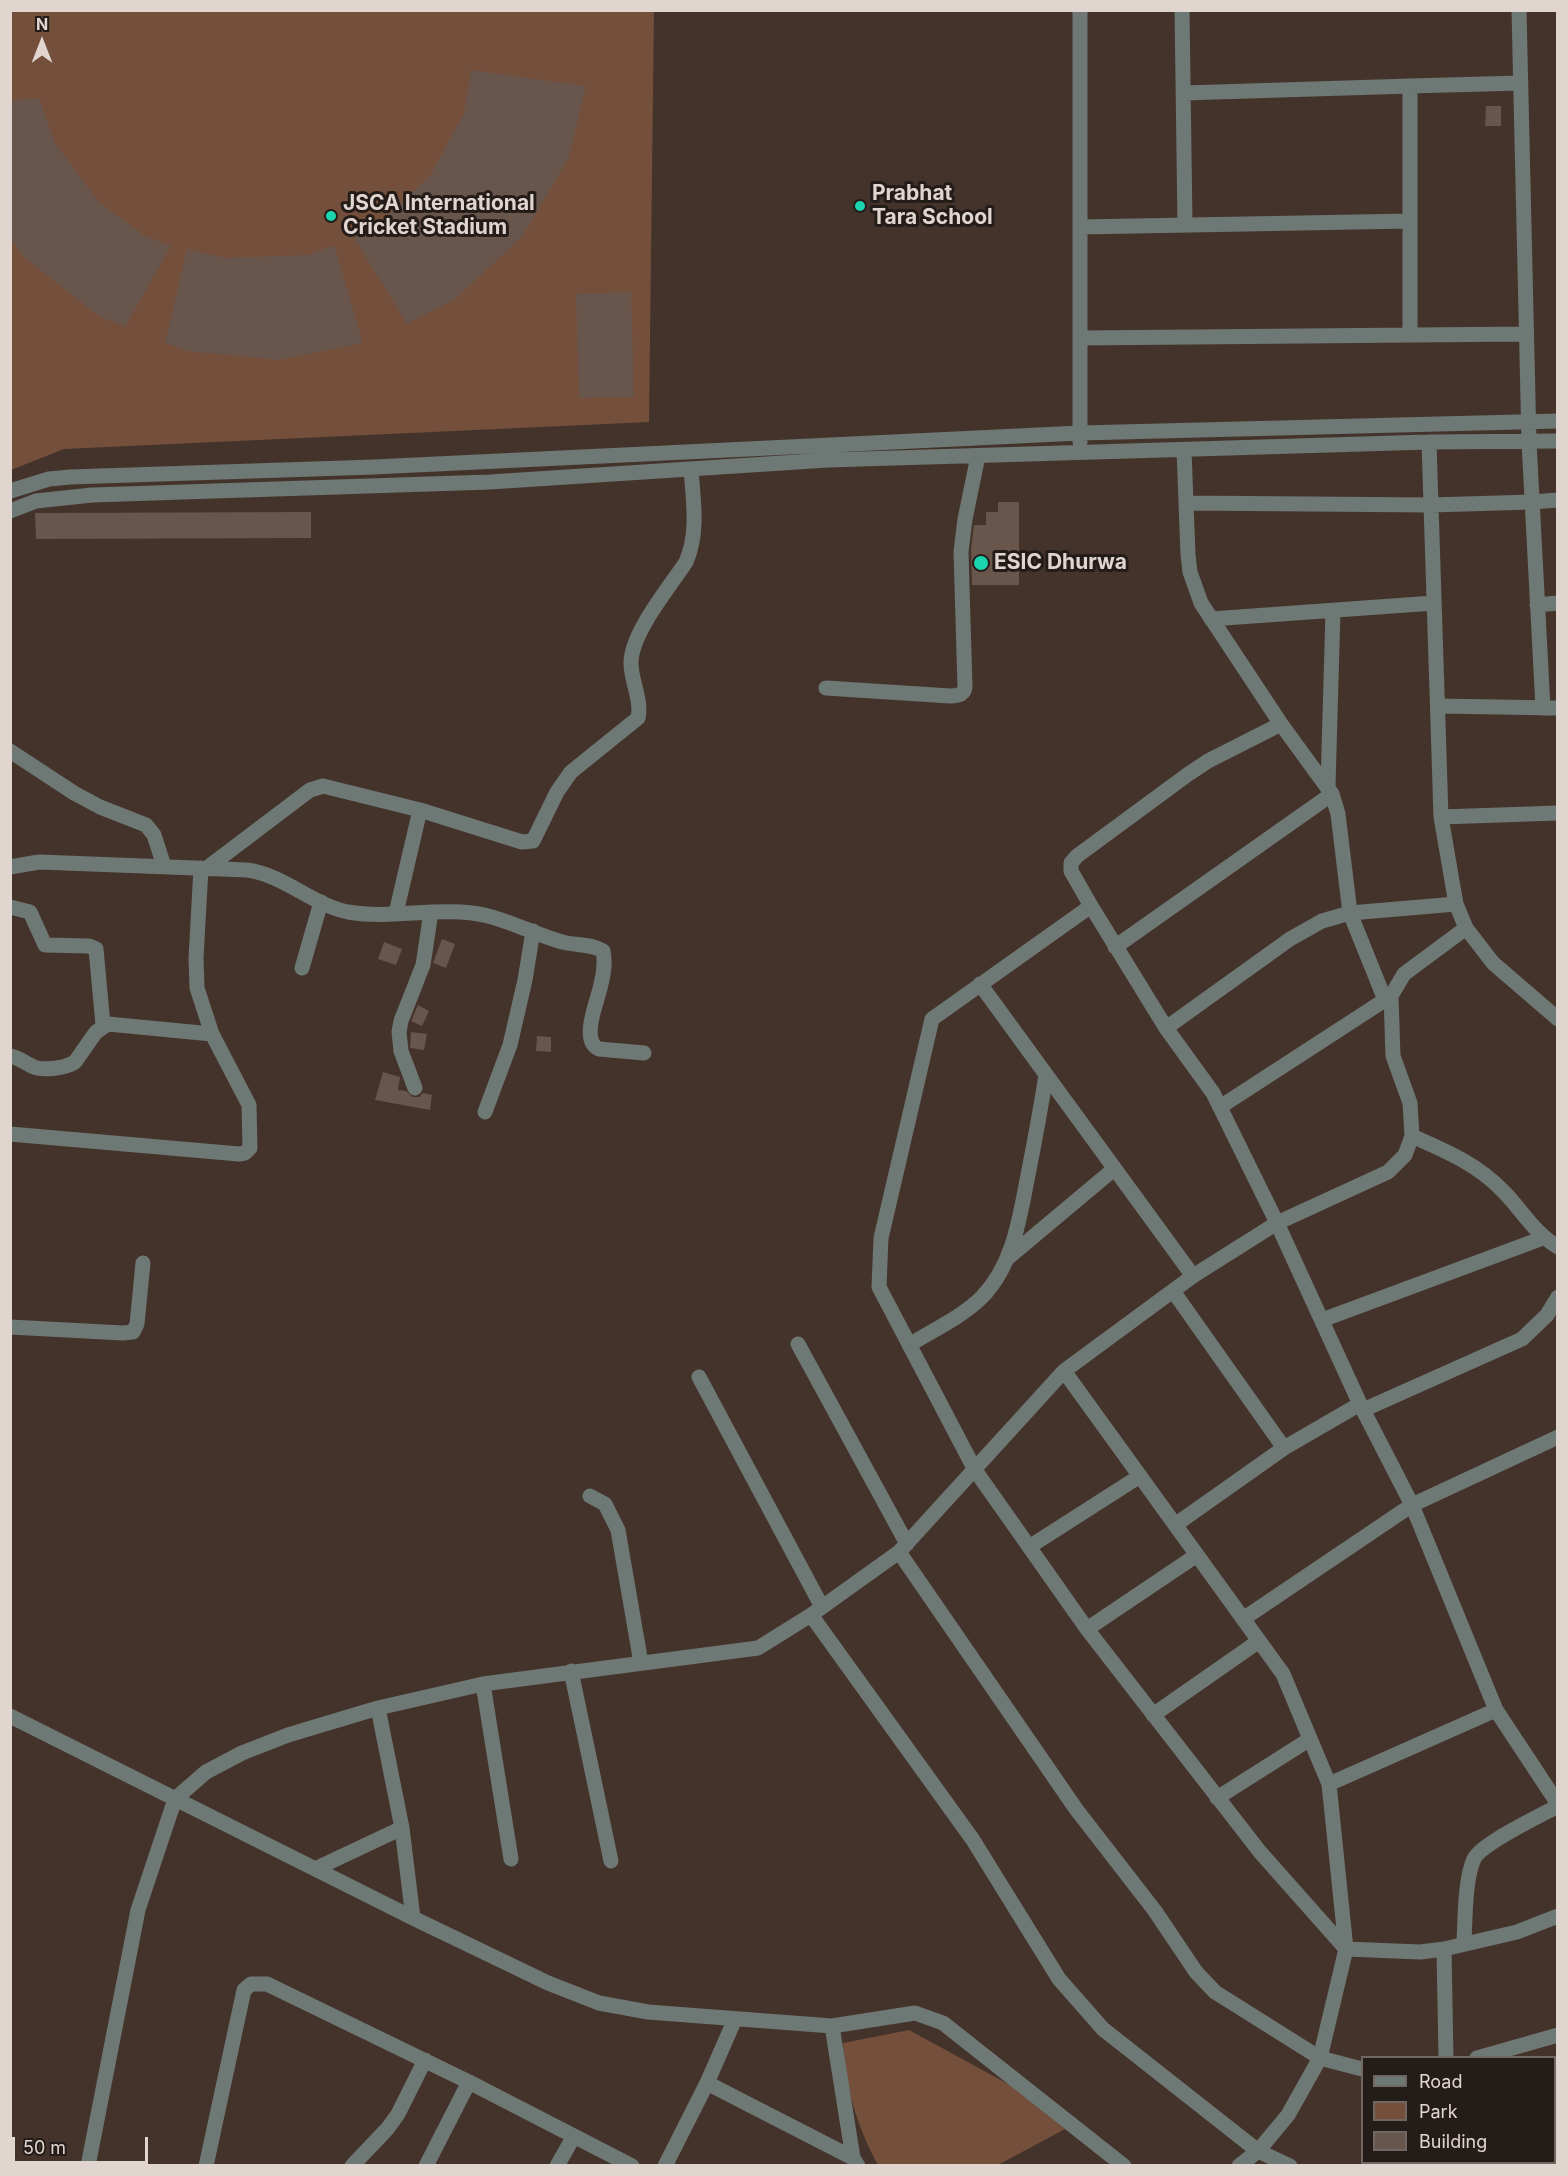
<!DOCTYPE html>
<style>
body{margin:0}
#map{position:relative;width:1568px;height:2176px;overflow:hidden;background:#44332a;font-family:Inter,sans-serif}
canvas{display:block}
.frame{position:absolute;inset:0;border:12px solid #e1d5d0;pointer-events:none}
.legend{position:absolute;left:1361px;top:2056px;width:195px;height:108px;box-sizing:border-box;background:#241c18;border:2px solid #706662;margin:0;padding:8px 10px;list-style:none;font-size:18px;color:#e1d5d0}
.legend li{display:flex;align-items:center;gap:12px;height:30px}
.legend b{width:30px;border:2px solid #706662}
.north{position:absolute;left:12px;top:12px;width:60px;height:60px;-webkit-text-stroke:4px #241c18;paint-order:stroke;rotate:0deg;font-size:16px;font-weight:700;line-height:24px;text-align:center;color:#e1d5d0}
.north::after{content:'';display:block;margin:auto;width:21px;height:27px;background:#e1d5d0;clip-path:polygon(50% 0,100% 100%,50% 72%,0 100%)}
.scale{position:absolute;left:12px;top:2137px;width:136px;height:27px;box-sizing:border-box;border:3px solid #e1d5d0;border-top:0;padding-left:8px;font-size:18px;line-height:21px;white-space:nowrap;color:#e1d5d0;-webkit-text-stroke:4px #241c18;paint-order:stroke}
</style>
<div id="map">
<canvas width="1568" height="2176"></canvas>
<div class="frame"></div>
<ul class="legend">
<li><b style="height:8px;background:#6e7875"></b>Road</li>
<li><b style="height:16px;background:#744f3b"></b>Park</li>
<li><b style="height:16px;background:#68554b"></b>Building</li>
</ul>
<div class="north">N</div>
<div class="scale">50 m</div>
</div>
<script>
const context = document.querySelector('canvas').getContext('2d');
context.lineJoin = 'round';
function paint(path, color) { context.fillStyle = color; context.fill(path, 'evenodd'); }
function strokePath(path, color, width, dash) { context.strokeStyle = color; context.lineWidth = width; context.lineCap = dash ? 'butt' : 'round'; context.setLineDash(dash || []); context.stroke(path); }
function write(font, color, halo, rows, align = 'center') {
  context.font = font + ' Inter,sans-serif'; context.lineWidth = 6; context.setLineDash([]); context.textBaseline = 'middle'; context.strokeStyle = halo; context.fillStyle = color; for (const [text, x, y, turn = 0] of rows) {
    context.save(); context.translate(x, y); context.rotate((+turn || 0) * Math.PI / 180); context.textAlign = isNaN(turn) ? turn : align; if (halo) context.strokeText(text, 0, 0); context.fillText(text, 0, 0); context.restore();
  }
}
const green = new Path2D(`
 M 11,11 L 654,11 L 649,422 L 64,449 L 11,470 Z
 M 909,2030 L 1010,2085 L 1065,2129 L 998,2165 L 878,2165 C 858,2129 844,2084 843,2043 Z`);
const building = new Path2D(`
 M 471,70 L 586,86 L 569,157 L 522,237 L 454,300 L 407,324 L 353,236 L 376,226 L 430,176 L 464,113 Z
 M 39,98 L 55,143 L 98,201 L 145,236 L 171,246 L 125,327 L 99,316 L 26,259 L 10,238 L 10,101 Z
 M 1486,106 L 1501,106 L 1501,126 L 1485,126 Z
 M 334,245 L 363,343 L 279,360 L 186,351 L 165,343 L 187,249 L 226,258 L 308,255 Z
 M 631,292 L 634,397 L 579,398 L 576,294 Z
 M 998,502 L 1019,502 L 1019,585 L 972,585 L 971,549 L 974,525 L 986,525 L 986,512 L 998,512 Z
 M 311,512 L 311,538 L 36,539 L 35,513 Z
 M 442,939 L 455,944 L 446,968 L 433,963 Z
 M 384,942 L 402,949 L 396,965 L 378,959 Z
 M 418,1005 L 429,1011 L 422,1026 L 411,1021 Z
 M 411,1032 L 427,1034 L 424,1050 L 410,1048 Z
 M 537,1036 L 551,1037 L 551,1052 L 536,1051 Z
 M 383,1072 L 400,1077 L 398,1090 L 406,1091 L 413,1097 L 419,1097 L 423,1093 L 432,1095 L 430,1110 L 375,1100 Z`);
const minor = new Path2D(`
 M 1080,10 L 1080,442
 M 1182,10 L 1185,225
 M 1519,10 L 1529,442 L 1543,708
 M 1184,93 L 1410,86
 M 1080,227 L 1410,221
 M 1410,335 L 1410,86 L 1521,83
 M 1080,338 L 1526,334
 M 1429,442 L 1441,817 L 1456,904 L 1466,928 L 1493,963 L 1558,1019
 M 1184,450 L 1188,555 L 1190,572 L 1201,603 L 1281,724 L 1332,794 L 1338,814 L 1350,913 L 1385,1000
 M 10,491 L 49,479 L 70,477 L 374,467 L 1080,433 L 1558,421
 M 1186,503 L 1431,505 L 1532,502 L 1558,500
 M 10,511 L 36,501 L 92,495 L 490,482 L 828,460 L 1429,442 L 1558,441
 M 1537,605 L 1558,603
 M 1211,619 L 1434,603
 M 826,688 L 950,696 C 957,696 964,695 965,687 L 961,552 L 965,519 L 978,456
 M 1438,706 L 1558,708
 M 10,751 L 74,793 L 100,807 L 146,825 L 154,835 L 164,866
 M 1328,786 L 1333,611
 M 1441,817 L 1558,813
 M 10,867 L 39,862 L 247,870 C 285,875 312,905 348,912 C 389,919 431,908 472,913 C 503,917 529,932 559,941 C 573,946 591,943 603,951 C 605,961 604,973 601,984 C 599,998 579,1040 599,1049 L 644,1053
 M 207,868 L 310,790 L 323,786 L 420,810 L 522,842 L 533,841 L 557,792 L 571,772 L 638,718 C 642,700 631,681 631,663 C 631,633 669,588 686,562 C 699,532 693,500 691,469
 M 1091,906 L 1071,871 L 1071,863 L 1077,856 L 1187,775 L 1208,761 L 1281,724
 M 10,907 L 30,912 L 45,945 L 89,946 L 96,949 L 103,1025
 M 396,913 L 420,810
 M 1115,947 L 1332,794
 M 302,968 L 321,902
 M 980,984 L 1193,1276
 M 1166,1028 L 1290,939 L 1322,921 L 1350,913 L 1456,904
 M 10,1056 C 21,1058 27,1065 37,1068 C 47,1070 66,1068 75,1062 L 96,1032 L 108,1024 L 212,1034
 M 415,1088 L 401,1051 L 399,1032 L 401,1021 L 423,965 L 431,912
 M 1220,1107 L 1391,996
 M 485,1112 L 510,1045 L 525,980 L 533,931
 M 10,1134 L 239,1154 L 245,1153 L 250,1148 L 249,1105 L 212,1034 L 197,988 L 196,958 L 201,868
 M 1412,1136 C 1446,1151 1477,1164 1503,1191 C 1522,1210 1534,1233 1558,1247
 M 1009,1257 L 1114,1169
 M 1173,1291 L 1284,1448
 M 1322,1320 L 1543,1238
 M 10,1327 L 123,1333 L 133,1332 L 137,1324 L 143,1263
 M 798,1344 L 907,1544
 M 909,1345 C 933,1330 962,1317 982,1297 C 1015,1263 1020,1214 1029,1170 C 1035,1139 1041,1107 1046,1075
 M 1064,1371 L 1283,1674 L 1329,1784 L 1346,1949 L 1320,2058 L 1288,2115 L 1258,2151 L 1239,2166
 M 699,1377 L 822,1607
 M 1363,1410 L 1522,1339 L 1547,1315 L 1558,1297
 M 590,1496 L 605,1504 L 618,1530 L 641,1663
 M 1175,1525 L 1284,1448 L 1360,1404
 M 1029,1547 L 1140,1476
 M 899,1552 L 1076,1809 L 1155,1911 L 1196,1972 L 1215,1992 L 1320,2058 L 1362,2069
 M 811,1615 L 973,1840 L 1059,1979 L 1103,2029 L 1258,2151 L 1290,2166
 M 1243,1619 L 1412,1505 L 1558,1437
 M 1087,1629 L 1197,1555
 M 571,1671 L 611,1861
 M 483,1684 L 511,1859
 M 378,1708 L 402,1828 L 413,1918
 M 1153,1715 L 1259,1641
 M 10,1716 L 413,1918 L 548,1983 L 599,2003 L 648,2012 L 832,2026 L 915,2013 L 943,2023 L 1124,2166
 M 1329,1784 L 1496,1710
 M 1217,1798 L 1310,1739
 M 1558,1804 L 1496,1710 L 1412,1505 L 1360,1404 L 1277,1223 L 1213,1093 L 1166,1028 L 1091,906 L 932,1019 L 881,1238 L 879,1287 L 975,1470 L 1087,1629 L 1260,1852 L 1346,1949 L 1420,1952 L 1444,1949 L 1517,1932 L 1558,1916
 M 315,1869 L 402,1828
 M 1464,1943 C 1465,1921 1465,1877 1474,1859 C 1482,1843 1540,1816 1558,1806
 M 1444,1949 L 1446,2058
 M 832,2026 L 853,2158
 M 1477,2058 L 1558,2035
 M 707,2083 L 853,2158 L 858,2166
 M 1554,2154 L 1558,2153
 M 88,2166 L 138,1910 L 175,1799 L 206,1772 L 242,1753 L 288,1735 L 378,1708 L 483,1684 L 758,1648 L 811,1615 L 899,1552 L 1064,1371 L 1193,1276 L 1277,1223 L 1388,1172 L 1405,1155 L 1412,1136 L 1410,1103 L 1393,1056 L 1391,996 L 1404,974 L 1466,928
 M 206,2166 L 244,1990 L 251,1984 L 267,1984 L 469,2082 L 632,2166
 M 352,2166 L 388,2128 L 398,2114 L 425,2060
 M 426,2166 L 469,2082
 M 557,2166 L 574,2136
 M 665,2166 L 707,2083 L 735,2019
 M 1502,2166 L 1516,2162`);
const markers = [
 [860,206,6,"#1bd5b1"],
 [331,216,6,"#1bd5b1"],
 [981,563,8,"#1bd5b1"]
];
const poiNames = [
 ["Prabhat",872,194],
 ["Tara School",872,218],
 ["JSCA International",343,204],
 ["Cricket Stadium",343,228],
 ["ESIC Dhurwa",994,563]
];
paint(green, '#744f3b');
paint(building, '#68554b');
strokePath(minor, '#6e7875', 15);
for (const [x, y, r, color] of markers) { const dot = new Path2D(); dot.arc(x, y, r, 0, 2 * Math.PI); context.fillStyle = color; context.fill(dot); strokePath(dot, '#241c18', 2); }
write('bold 21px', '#e1d5d0', '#241c18', poiNames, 'left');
</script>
